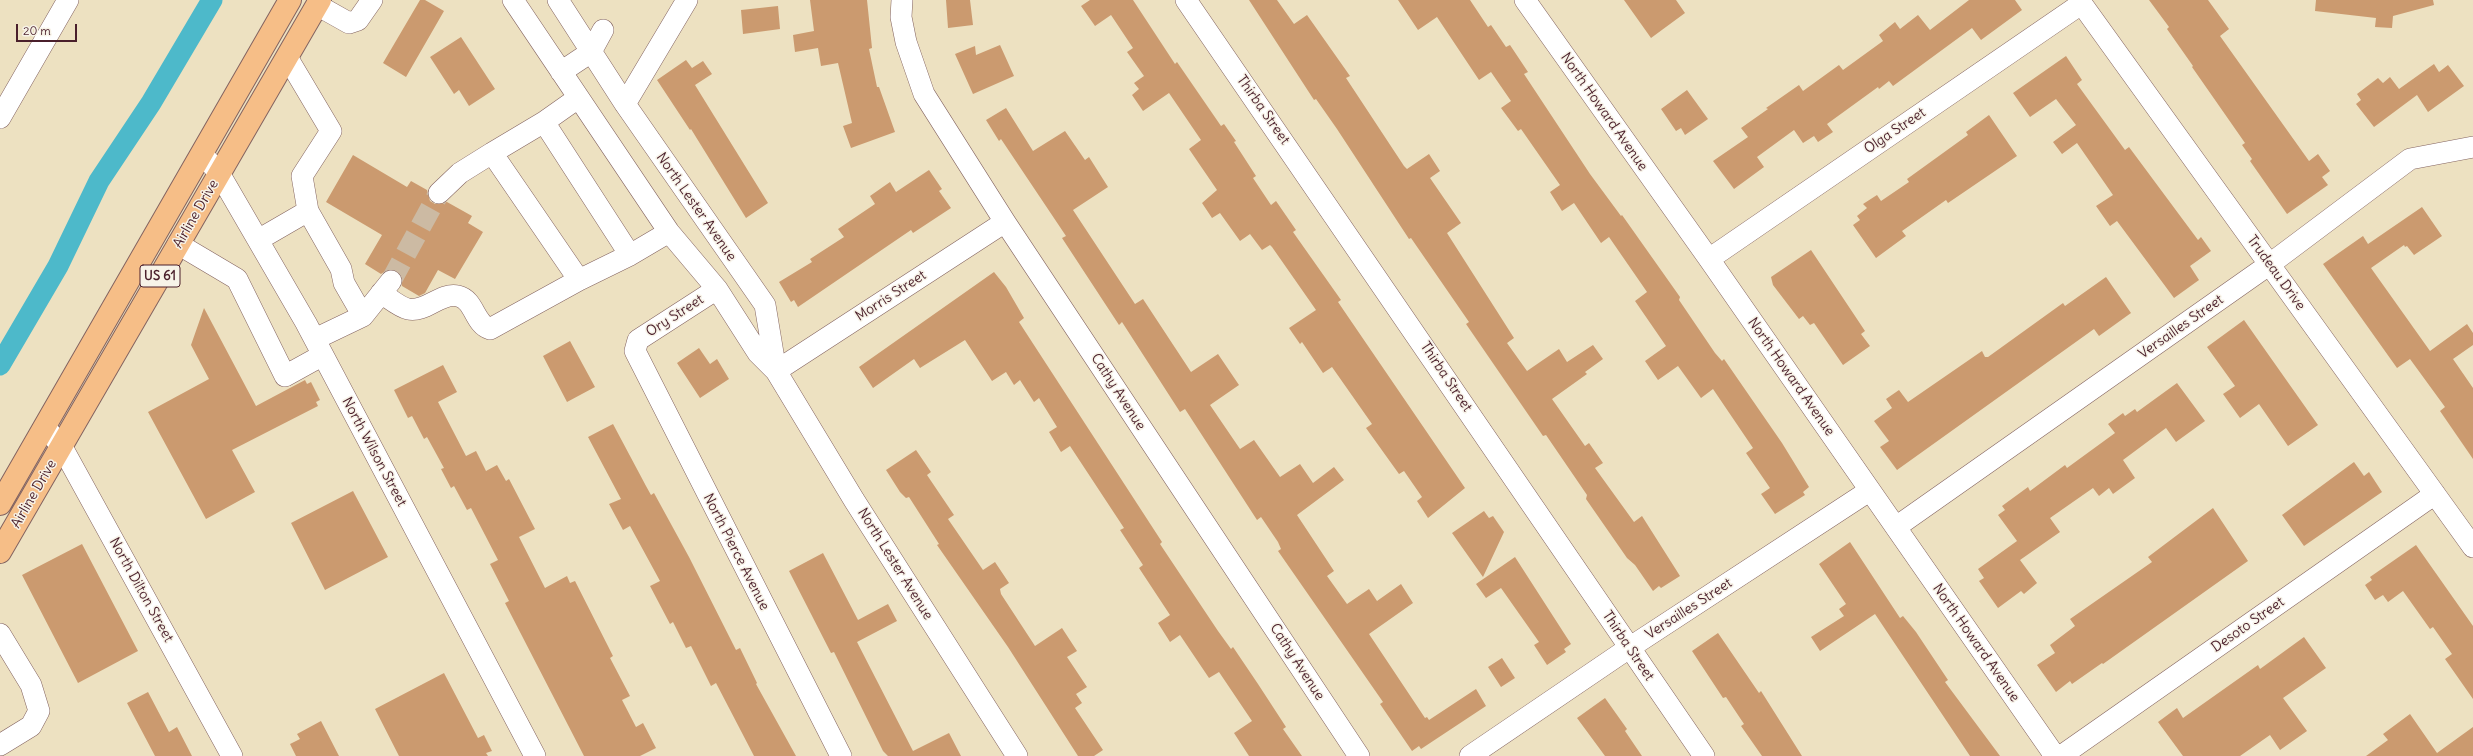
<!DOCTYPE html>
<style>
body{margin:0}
#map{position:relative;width:2473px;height:756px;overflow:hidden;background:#ede1c1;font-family:Delius,sans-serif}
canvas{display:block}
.scale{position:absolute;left:16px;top:24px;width:61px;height:18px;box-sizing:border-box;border:2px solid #4a1f2b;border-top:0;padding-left:5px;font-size:12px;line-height:14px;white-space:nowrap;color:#4a1f2b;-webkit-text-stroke:3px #f7f3e8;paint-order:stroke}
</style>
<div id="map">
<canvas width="2473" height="756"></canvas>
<div class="scale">20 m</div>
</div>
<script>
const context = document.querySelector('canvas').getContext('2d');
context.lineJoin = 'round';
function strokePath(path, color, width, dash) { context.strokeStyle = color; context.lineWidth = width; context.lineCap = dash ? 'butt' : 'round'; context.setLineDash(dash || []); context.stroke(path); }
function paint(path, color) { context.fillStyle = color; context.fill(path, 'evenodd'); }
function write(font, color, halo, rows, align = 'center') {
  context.font = font + ' Delius,sans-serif'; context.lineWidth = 3; context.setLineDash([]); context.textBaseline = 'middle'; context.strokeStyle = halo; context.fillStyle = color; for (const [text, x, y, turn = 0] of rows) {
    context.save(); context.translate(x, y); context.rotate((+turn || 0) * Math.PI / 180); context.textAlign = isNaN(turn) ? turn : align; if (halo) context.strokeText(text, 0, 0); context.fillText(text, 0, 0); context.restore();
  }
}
const canal = new Path2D(`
 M 0,365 L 58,266 L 99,181 L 151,103 L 212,0`);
const building = new Path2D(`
 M 420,0 L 425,0 L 444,11 L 406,77 L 383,63 Z
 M 810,0 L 867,0 L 872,48 L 869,49 L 877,87 L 879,87 L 895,132 L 851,148 L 843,126 L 852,123 L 838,63 L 821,66 L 818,48 L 795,52 L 793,35 L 814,31 Z
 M 946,0 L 970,0 L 973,25 L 948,28 Z
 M 1090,0 L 1133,0 L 1175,64 L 1177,62 L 1221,126 L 1224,124 L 1236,141 L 1234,142 L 1256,176 L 1253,178 L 1271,205 L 1276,201 L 1296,230 L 1293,232 L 1341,300 L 1338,302 L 1465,488 L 1428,518 L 1417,501 L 1422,497 L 1404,471 L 1399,474 L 1366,428 L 1372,424 L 1332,367 L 1323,373 L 1302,342 L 1300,344 L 1289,328 L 1316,310 L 1272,247 L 1270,245 L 1262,250 L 1250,234 L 1240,241 L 1220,213 L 1212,218 L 1202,203 L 1217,190 L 1189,149 L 1201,140 L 1169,93 L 1143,111 L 1132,95 L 1139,89 L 1134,83 L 1144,76 L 1127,52 L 1133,48 L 1111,15 L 1095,26 L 1081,6 Z
 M 1249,0 L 1277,0 L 1294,24 L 1307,15 L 1350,76 L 1346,78 L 1404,166 L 1407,169 L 1429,154 L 1440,171 L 1430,178 L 1461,223 L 1447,233 L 1514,338 L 1507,343 L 1527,371 L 1559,349 L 1567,362 L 1593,345 L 1603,359 L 1585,372 L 1587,374 L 1552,399 L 1585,446 L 1589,443 L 1603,463 L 1595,468 L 1634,522 L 1642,516 L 1680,576 L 1661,588 L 1659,586 L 1653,591 L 1635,565 L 1627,558 L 1586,499 L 1587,495 L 1546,435 L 1543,436 L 1466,324 L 1469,322 L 1411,238 L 1409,239 L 1337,129 L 1316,99 L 1314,100 Z
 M 1398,0 L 1470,0 L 1488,27 L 1491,25 L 1506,47 L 1510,45 L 1528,72 L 1524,74 L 1590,174 L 1621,216 L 1622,215 L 1680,297 L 1679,300 L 1715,353 L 1722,361 L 1724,359 L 1782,443 L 1809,487 L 1803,492 L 1805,495 L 1775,514 L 1761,494 L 1770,488 L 1746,453 L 1753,448 L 1713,389 L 1701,398 L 1678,366 L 1658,380 L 1645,361 L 1666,346 L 1635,301 L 1647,292 L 1609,237 L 1601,243 L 1574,203 L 1562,211 L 1550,192 L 1560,185 L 1521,129 L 1518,131 L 1501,108 L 1511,101 L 1491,72 L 1479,80 L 1437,17 L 1418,30 Z
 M 1624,0 L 1676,0 L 1685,13 L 1651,38 Z
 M 1969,0 L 2015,0 L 2022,10 L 1981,40 L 1972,28 L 1893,86 L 1889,81 L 1879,89 L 1878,87 L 1827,124 L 1833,132 L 1818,142 L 1814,136 L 1803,143 L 1794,130 L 1757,157 L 1764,167 L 1734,189 L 1713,161 L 1748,137 L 1741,128 L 1768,109 L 1766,108 L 1799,85 L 1803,91 L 1839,65 L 1843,70 L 1883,41 L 1879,35 L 1895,22 L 1900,29 L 1918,15 L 1930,30 Z
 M 2149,0 L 2208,0 L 2229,29 L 2220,36 L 2309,161 L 2318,154 L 2330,171 L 2322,177 L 2328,185 L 2287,214 L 2250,161 L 2252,159 L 2242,145 L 2245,143 L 2192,67 L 2193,66 L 2167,29 L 2169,27 Z
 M 2316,0 L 2433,0 L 2434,5 L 2393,16 L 2392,28 L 2375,27 L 2376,18 L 2315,11 Z
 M 778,6 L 780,29 L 743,34 L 741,10 Z
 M 461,37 L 495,89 L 469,106 L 459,90 L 454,94 L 430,57 Z
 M 1000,45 L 1014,76 L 973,94 L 955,54 L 975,46 L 976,55 Z
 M 2066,56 L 2082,80 L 2077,84 L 2125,150 L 2129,147 L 2198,240 L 2201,237 L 2211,251 L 2190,266 L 2199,280 L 2174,298 L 2117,221 L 2110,226 L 2096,206 L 2113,195 L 2077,143 L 2062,154 L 2053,142 L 2076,125 L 2056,99 L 2030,117 L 2013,93 Z
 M 686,60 L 692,68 L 703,61 L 712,74 L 695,85 L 768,203 L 746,218 L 691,129 L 690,130 L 657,80 Z
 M 2434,64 L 2439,72 L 2448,65 L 2464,86 L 2428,112 L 2417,95 L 2374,127 L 2356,104 L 2361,100 L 2357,94 L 2378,78 L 2383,83 L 2390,77 L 2399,89 Z
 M 1687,90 L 1708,119 L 1685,135 L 1681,128 L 1676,131 L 1661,109 Z
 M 1006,108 L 1033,151 L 1065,131 L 1085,160 L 1089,157 L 1108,187 L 1073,210 L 1135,304 L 1143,299 L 1191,372 L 1218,354 L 1239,385 L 1210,405 L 1240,449 L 1254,440 L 1280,477 L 1300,464 L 1313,483 L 1334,467 L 1344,480 L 1297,515 L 1334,571 L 1327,576 L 1347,604 L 1369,589 L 1377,601 L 1401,584 L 1413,603 L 1369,634 L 1425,718 L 1427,717 L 1429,720 L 1476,689 L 1486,706 L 1421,749 L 1419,746 L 1412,751 L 1380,704 L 1383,702 L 1278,551 L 1281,549 L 1278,542 L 1261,517 L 1257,520 L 1185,409 L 1180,412 L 1122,322 L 1119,325 L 1062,238 L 1066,236 L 1001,139 L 999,141 L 986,120 Z
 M 1989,115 L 2017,156 L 1948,203 L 1946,200 L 1902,231 L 1906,236 L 1876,258 L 1853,225 L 1860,220 L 1857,216 L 1867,208 L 1863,204 L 1877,195 L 1881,201 L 1909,182 L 1907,179 L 1968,135 L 1966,132 Z
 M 353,155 L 407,187 L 411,181 L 427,190 L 430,201 L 435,204 L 447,202 L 472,216 L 468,223 L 483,232 L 455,279 L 438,270 L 425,293 L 419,296 L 402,286 L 402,277 L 398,271 L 387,270 L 381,274 L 365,264 L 382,235 L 326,202 Z
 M 929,170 L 942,189 L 939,191 L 951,208 L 913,233 L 911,230 L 798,307 L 794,300 L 791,302 L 779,282 L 812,262 L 810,259 L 844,237 L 838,229 L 875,204 L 870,196 L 890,182 L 896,192 Z
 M 2422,207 L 2442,236 L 2414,255 L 2407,246 L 2405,247 L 2404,245 L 2371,268 L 2430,351 L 2467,324 L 2473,333 L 2473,345 L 2453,359 L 2473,388 L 2473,459 L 2440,411 L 2445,407 L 2410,359 L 2397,368 L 2323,264 L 2363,236 L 2368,244 Z
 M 1811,250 L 1865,331 L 1861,334 L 1870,346 L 1843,365 L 1814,323 L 1810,325 L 1803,316 L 1799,319 L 1773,285 L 1771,277 Z
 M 994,272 L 1006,287 L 1024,318 L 1019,322 L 1162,542 L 1160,544 L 1218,631 L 1231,649 L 1233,647 L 1258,684 L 1286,727 L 1283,729 L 1302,756 L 1249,756 L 1234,733 L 1252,721 L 1219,672 L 1209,678 L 1180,635 L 1170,642 L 1158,623 L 1170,615 L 1139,568 L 1143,565 L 1120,530 L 1124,528 L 1070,446 L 1061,452 L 1049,432 L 1057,427 L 1039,398 L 1034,402 L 1020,380 L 1014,385 L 1006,372 L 992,381 L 965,340 L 920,368 L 914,359 L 873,388 L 859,367 Z
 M 2106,277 L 2131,313 L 2099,336 L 2094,329 L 1897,470 L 1880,447 L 1889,441 L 1874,421 L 1892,408 L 1886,399 L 1899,390 L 1908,402 L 1982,351 L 1985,357 L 1988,357 L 2063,303 L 2065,306 Z
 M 204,308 L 256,406 L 305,380 L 307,384 L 311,382 L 320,400 L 316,402 L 318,406 L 232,450 L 255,492 L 206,519 L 148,412 L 209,379 L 191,345 Z
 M 2244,320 L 2318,425 L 2288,446 L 2259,404 L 2240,418 L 2223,394 L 2235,386 L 2207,347 Z
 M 570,341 L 595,387 L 567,402 L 543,356 Z
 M 699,348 L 710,364 L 717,359 L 729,379 L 700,398 L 677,363 Z
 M 443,365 L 457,392 L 438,402 L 466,456 L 476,451 L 486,471 L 497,465 L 506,481 L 509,479 L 535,529 L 519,537 L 545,588 L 567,576 L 570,583 L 575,581 L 613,656 L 610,658 L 630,696 L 622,700 L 636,727 L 643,723 L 656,748 L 640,756 L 584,756 L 505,603 L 509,601 L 490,564 L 498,560 L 471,508 L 467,510 L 454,486 L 451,488 L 441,469 L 444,468 L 427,437 L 424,439 L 412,416 L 408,418 L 394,390 Z
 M 2177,383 L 2205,421 L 2176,442 L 2166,428 L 2123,460 L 2135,478 L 2113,494 L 2109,488 L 2099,496 L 2093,488 L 2050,518 L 2060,532 L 2020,560 L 2037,583 L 2024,594 L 2021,591 L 1998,608 L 1979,581 L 1984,578 L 1978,569 L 2017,541 L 1998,515 L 2005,510 L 2002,506 L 2028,487 L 2030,491 L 2065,465 L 2067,468 L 2115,433 L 2108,424 L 2123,413 L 2125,416 L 2135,409 L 2137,412 Z
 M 613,424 L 646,486 L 651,495 L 654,493 L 689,557 L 736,650 L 740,648 L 757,683 L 756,684 L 796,756 L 754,756 L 716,683 L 711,686 L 691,646 L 686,648 L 673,622 L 670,624 L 650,586 L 660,581 L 630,526 L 623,530 L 609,504 L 621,499 L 588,437 Z
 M 916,450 L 931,472 L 927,475 L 954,515 L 948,519 L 983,570 L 995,562 L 1009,583 L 1000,589 L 1001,594 L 1035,646 L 1062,628 L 1077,651 L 1067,657 L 1087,687 L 1076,694 L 1082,703 L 1075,708 L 1103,750 L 1094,756 L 1078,756 L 1008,647 L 937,545 L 939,544 L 909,497 L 906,498 L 900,492 L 886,470 Z
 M 2354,462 L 2364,476 L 2369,472 L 2382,492 L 2304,546 L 2282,515 Z
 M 353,491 L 388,557 L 325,590 L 291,523 Z
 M 2213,508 L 2248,561 L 2103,664 L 2102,663 L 2072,684 L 2070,681 L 2056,692 L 2037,665 L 2055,653 L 2050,645 L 2075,626 L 2070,619 L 2152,562 L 2148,557 Z
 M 1484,511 L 1489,518 L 1493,516 L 1504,532 L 1483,577 L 1452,533 Z
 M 1850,542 L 1900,618 L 1903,616 L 1916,632 L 1948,680 L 1945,682 L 2000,756 L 1970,756 L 1875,614 L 1820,651 L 1811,637 L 1844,616 L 1839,609 L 1846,604 L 1819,564 Z
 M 82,544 L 138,651 L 78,683 L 22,575 Z
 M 2416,545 L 2473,626 L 2473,699 L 2445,659 L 2452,654 L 2433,627 L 2430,629 L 2403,591 L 2388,602 L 2383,595 L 2375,600 L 2365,585 L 2372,580 L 2370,577 Z
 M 823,553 L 858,620 L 888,604 L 897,621 L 857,642 L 913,751 L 949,733 L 961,756 L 888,756 L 883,751 L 834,652 L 831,653 L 789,571 Z
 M 1515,557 L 1571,644 L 1564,649 L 1566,652 L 1547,665 L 1534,645 L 1539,642 L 1501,588 L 1486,598 L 1476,584 Z
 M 1718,633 L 1759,693 L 1761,691 L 1802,756 L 1762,756 L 1741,726 L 1744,724 L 1726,697 L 1723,698 L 1692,651 Z
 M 2304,637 L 2326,668 L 2283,698 L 2307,731 L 2280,750 L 2270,735 L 2240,756 L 2183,756 L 2158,722 L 2177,708 L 2183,718 L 2258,665 L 2260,669 Z
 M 1502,658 L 1515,678 L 1501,687 L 1488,667 Z
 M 444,673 L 478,738 L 484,735 L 492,751 L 486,753 L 488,756 L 399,756 L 375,709 Z
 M 148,692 L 169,732 L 177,727 L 192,756 L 155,756 L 127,703 Z
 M 1605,698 L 1627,729 L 1625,731 L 1642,756 L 1605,756 L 1577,718 Z
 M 2410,714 L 2437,753 L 2473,727 L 2473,756 L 2366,756 L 2388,740 L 2383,734 Z
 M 321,721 L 339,756 L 296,756 L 290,744 L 300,739 L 297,734 Z`);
const minorTunnel = new Path2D(`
 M 391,281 L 439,193`);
const minor = new Path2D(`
 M 513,0 L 669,232 L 717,289 L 758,353 L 776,371 L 854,500 L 1017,756
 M 558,0 L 625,104 L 765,305 L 776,371
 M 902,0 L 901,17 L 906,42 L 924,94 L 1005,222 L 1359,756
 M 1186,0 L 1704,756
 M 1525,0 L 1709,259 L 2055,756
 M 2079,0 L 2473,547
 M 317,5 L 349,23 L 358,20 L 372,0
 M 287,57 L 331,131 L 302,176 L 308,211 L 341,269 L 344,283 L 363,316
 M 561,72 L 591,52 L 603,30
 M 625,104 L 687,0
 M 0,118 L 68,0
 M 544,122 L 578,98
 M 203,155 L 219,173 L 306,323 L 535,756
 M 439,193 L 460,173 L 492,153
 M 258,240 L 308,211
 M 178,244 L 237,279 L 285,376 L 323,355
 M 1709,259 L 2081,4
 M 579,280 L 630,255
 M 717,289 L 638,340 L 635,351 L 841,756
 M 381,293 C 389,298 399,307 408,309 C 426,313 440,292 458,296 C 475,300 474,324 490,329 L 579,280 L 492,153 L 544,122 L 630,255 L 669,232
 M 315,339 L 363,316 L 391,281
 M 776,371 L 1005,222
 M 45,427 L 62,447 L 232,756
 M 1896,527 L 2270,264 L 2410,159 L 2473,147
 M 0,634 L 31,685 L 39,711 L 31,726 L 0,745
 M 1470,756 L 1629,648 L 1869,491
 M 2061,756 L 2435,494`);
const highway = new Path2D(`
 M 0,504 L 290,0
 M 0,552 L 320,0`);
const shields = [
 [160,276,40]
];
const shieldNames = [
 ["US 61",160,276]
];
const streetNames = [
 ["Thirba Street",1263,110,55],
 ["North Howard Avenue",1604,112,55],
 ["Olga Street",1895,131,-34],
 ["North Lester Avenue",696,207,55],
 ["Airline Drive",196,214,-60],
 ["Trudeau Drive",2276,273,54],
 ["Morris Street",891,296,-33],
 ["Ory Street",675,316,-33],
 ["Versailles Street",2181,327,-35],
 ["Thirba Street",1446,377,56],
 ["North Howard Avenue",1791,377,55],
 ["Cathy Avenue",1118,392,57],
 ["North Wilson Street",374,452,62],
 ["Airline Drive",34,494,-60],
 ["North Pierce Avenue",736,552,63],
 ["North Lester Avenue",895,564,58],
 ["North Dilton Street",141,590,61],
 ["Versailles Street",1689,609,-33],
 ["Desoto Street",2248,625,-35],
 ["North Howard Avenue",1976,643,55],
 ["Thirba Street",1628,646,56],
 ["Cathy Avenue",1297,662,57]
];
strokePath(canal, '#4db9ca', 21);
paint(building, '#cb9a6f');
strokePath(minorTunnel, '#ccbaa3', 21, [21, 10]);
strokePath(minor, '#836360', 22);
strokePath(highway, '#836360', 24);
strokePath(minor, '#fff', 21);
strokePath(highway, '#f6be87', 22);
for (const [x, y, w] of shields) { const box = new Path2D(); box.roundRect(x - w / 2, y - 11, w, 22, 3); context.fillStyle = '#f7f3e8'; context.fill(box); strokePath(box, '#4a1f2b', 1); }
write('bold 13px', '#4a1f2b', null, shieldNames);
write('14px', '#4a1f2b', '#f7f3e8', streetNames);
</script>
